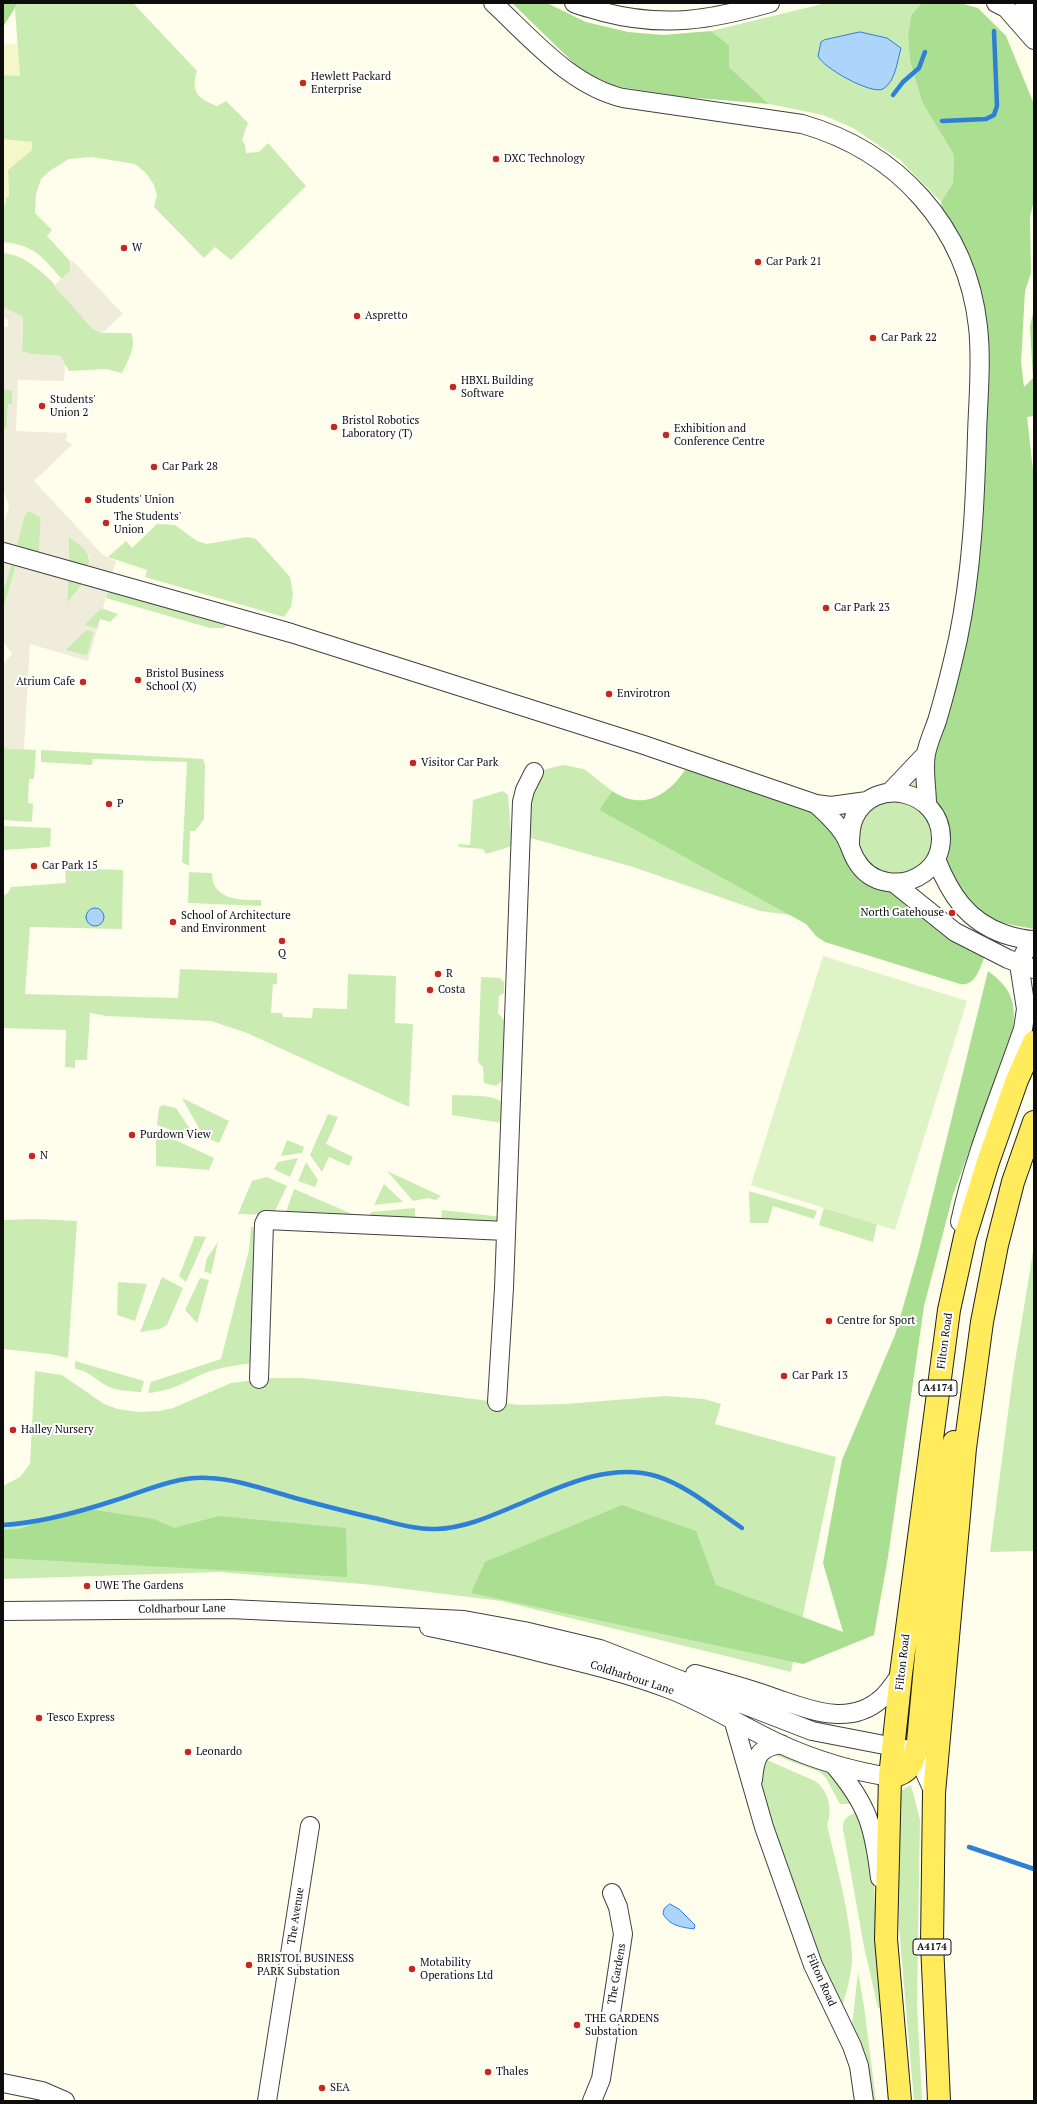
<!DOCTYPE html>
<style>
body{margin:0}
#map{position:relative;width:1037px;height:2104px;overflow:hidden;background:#fffeec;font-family:"PT Serif",serif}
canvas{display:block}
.frame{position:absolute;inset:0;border:4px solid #0d0d0d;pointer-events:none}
</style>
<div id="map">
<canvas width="1037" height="2104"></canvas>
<div class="frame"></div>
</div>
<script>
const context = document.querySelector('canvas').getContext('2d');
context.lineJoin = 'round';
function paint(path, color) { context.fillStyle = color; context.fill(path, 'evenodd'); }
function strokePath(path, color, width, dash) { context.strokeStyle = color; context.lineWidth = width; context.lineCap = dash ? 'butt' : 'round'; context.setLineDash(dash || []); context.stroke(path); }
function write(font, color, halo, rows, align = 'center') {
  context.font = font + ' "PT Serif",serif'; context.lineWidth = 4; context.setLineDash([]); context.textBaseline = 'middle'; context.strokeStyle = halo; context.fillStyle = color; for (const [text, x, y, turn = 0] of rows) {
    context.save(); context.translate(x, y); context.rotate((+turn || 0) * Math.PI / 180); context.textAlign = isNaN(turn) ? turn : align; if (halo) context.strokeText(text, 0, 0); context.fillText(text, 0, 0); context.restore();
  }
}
const farmland = new Path2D(`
 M 3,44 L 18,44 L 20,76 L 3,75 Z
 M 3,139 L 32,142 L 32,150 L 8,170 L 9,196 L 6,198 L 6,204 L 3,206 Z`);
const green = new Path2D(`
 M 18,3 L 133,3 L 197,71 C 190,92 199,99 217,106 L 226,101 L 248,123 L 242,140 L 245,145 L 246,153 L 259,152 L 268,143 L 306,186 L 231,260 L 215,247 L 204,258 L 154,207 L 157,195 L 154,185 L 146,173 L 135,164 L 92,157 L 69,159 L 51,170 L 41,179 L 36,194 L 35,213 L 52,230 L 47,236 L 70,261 L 70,271 L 62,279 C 42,257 35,245 3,242 L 3,206 L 6,204 L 6,198 L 9,196 L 8,170 L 32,150 L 32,142 L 3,139 L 3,75 L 20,76 L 15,9 Z
 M 826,3 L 922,3 L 911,15 L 908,37 L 910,61 L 922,102 L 954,155 L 953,183 L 941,202 L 900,160 L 853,128 L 823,115 L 769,104 L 729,67 L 729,45 L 711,31 Z
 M 3,253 C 38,255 70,304 92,328 L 102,333 L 131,333 C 137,347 128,360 122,373 L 106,369 L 69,371 L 60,356 L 27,354 L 22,352 L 23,318 L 3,307 Z
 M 3,389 L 12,390 L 12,404 L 8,404 L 7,427 L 3,429 Z
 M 28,511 L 31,511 L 41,518 L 39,553 L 16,547 L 25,514 Z
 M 157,524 L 175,525 L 197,541 L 207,544 L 247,537 L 256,539 L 290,577 L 293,594 L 291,607 L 284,617 L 145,577 L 147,570 L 108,557 L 126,541 L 132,548 Z
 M 69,537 C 80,545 93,551 88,567 L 68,562 Z
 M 11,565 L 16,566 L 3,610 L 3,591 Z
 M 68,580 L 83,584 L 67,603 Z
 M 108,590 L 229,625 L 223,628 L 210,628 L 106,598 Z
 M 101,608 L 118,614 L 110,622 L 100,619 L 97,629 L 84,625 Z
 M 86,630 L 94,632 L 87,656 L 65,650 Z
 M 3,748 L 36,750 L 34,779 L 29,779 L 28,803 L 33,804 L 32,822 L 3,820 Z
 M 41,750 L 203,759 L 205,765 L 204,819 L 195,831 L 190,831 L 189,866 L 182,862 L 187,762 L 93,759 L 92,765 L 41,762 Z
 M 925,755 L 936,816 L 928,870 L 879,880 L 831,806 L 867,801 Z
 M 563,765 L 584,769 L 612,791 L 599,810 L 791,915 L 760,911 L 633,867 L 531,838 L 520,841 L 534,772 Z
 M 503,791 L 508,795 L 512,846 L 486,854 L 483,849 L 458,847 L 459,844 L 470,845 L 473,800 Z
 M 3,826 L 51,828 L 50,847 L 3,850 Z
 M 65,868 L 123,870 L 122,929 L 30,927 L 25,994 L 178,998 L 180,969 L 277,973 L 277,984 L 273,984 L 271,1013 L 282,1013 L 283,1017 L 312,1018 L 313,1008 L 347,1009 L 348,974 L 396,976 L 395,1023 L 413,1024 L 409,1107 L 247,1033 L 211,1021 L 107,1016 L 90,1013 L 87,1060 L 75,1060 L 75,1068 L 65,1067 L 66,1030 L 3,1028 L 3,896 L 8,893 L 11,887 L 66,883 Z
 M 189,872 L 212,873 C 212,901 241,900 261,900 L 261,906 L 188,903 Z
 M 481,977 L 500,978 L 504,982 L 504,993 L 499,996 L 498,1013 L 505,1021 L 503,1080 L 496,1086 L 484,1083 L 483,1067 L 478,1062 Z
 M 452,1095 C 462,1096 496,1094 501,1102 C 504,1107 502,1117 502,1123 L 452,1115 Z
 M 182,1098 L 229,1121 L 219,1143 L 204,1137 Z
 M 163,1105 L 176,1108 L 192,1132 L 190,1137 L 157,1125 L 159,1108 Z
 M 328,1114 L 338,1117 L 326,1144 L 353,1157 L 349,1166 L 329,1157 L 322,1172 L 310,1155 Z
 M 156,1131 L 214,1158 L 209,1170 L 156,1166 Z
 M 287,1140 L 304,1147 L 302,1153 L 281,1156 Z
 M 298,1158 L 290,1177 L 274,1169 L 278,1162 Z
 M 306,1162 L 318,1180 L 315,1187 L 298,1181 Z
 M 387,1171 L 441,1196 L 436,1200 L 428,1198 L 413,1201 Z
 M 267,1177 L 287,1186 L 273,1215 L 238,1214 L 252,1181 Z
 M 384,1184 L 403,1202 L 374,1205 Z
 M 294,1189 L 357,1216 L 285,1215 Z
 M 749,1191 L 817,1211 L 814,1219 L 773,1206 L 768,1223 L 750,1223 Z
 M 415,1208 L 415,1221 L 369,1221 L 371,1212 Z
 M 824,1208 L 877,1224 L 873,1242 L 819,1225 Z
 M 442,1210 L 502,1217 L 500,1222 L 441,1221 Z
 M 37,1219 L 77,1221 L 68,1358 L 50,1354 L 3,1349 L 3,1220 Z
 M 251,1227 L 260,1227 L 253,1363 C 238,1365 220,1367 205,1373 C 182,1383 175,1390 148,1393 L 151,1382 L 221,1359 L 249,1250 Z
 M 195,1236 L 206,1237 L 186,1282 L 179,1276 Z
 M 218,1242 L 211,1274 L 204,1271 L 207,1258 Z
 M 1034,1246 L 1034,1551 L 990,1552 L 1013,1374 Z
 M 162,1277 L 183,1288 L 167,1325 L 160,1329 L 140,1332 Z
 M 200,1278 L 209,1280 L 197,1323 L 185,1310 Z
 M 118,1282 L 147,1284 L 135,1321 L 117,1315 Z
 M 75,1361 L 144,1381 L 141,1392 C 130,1391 118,1391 109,1387 C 96,1381 90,1371 75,1369 Z
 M 35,1371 L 62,1375 L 104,1404 L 118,1409 L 138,1412 L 160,1411 L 173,1408 L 231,1383 L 273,1378 L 301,1378 L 342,1382 L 520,1405 L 566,1404 L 665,1396 L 704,1399 L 721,1404 L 715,1424 L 836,1457 L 791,1672 L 501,1601 L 373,1585 L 220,1572 L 3,1579 L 3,1486 L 20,1477 L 30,1464 Z
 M 777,1753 L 831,1774 L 852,1804 L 840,1804 L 826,1778 L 820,1772 L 774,1755 Z
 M 767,1760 L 815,1781 C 829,1791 833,1810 827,1825 C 837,1867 849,1910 852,1954 C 853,1970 847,1989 843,2005 L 840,2006 L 827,1983 L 765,1810 C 761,1792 757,1777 767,1760 Z
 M 911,1785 L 920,1820 L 917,2005 L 922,2101 L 914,2101 L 899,1928 L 900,1791 Z
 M 861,1811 L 873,1865 L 880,2008 L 878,2008 L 864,1947 L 843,1829 C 842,1817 851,1814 861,1811 Z
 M 858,1972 L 864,2006 L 876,2101 L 872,2101 L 852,2025 Z`);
const forest = new Path2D(`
 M 3,3 L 18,3 L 3,27 Z
 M 512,3 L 547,3 L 586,22 L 628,32 L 663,35 L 711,31 L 729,45 L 729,67 L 769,104 L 685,97 L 614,86 L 583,72 Z
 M 922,3 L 960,3 L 978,8 L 1006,36 L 1034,104 L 1034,200 L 1030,217 L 1031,273 L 1025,291 L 1021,362 L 1024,387 L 1033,378 L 1030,327 L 1034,308 L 1034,416 L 1027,417 L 1034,479 L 1034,929 L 1002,923 L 997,931 L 949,889 L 925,755 L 958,640 L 979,348 L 945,231 L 941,202 L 953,183 L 954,155 L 922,102 L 910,61 L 908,37 L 911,15 Z
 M 691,761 L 816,804 L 855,860 L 988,949 C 981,962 978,987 960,984 L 825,942 L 816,936 L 806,924 L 599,810 L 612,791 C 647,814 673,791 691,761 Z
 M 988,971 C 1012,989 1016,1001 1013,1031 L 953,1195 L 924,1306 L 888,1557 L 874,1635 L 803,1664 L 471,1593 L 485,1562 L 622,1505 L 696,1531 L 716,1585 L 843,1632 L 823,1563 L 842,1460 L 895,1335 L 918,1255 Z
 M 81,1508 L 154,1519 L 174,1528 L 219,1516 L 346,1528 L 347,1577 L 3,1558 L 3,1530 L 19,1529 Z`);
const pitch = new Path2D(`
 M 823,956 L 967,1001 L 895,1230 L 751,1185 Z`);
const plaza = new Path2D(`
 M 71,259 L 123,314 L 102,333 L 92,328 L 54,286 L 70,271 Z
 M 3,307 L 23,317 L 22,352 L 27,352 L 28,354 L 60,356 L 65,365 L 64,381 L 18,380 L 16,431 L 67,433 L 66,440 L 72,445 L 34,481 L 103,555 L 116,561 L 103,608 L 101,608 L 84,625 L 97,629 L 88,661 L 30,644 L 24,749 L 3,748 L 3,664 L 12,654 L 3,641 L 3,610 L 16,567 L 11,565 L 3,591 L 3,527 L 9,506 L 3,489 L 3,429 L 7,427 L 8,404 L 12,404 L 12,390 L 3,389 L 3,327 L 8,327 L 8,320 L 3,317 ZM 29,511 L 41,518 L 39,553 L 16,546 L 25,515 ZM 69,537 L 86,550 L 90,557 L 88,567 L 69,562 ZM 68,580 L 83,585 L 67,603 ZM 86,630 L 94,632 L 87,656 L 65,650 Z`);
const water = new Path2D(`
 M 860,32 L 887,38 L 901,48 C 897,61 896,81 883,89 C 871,95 822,67 818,56 L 821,42 L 824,40 Z
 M86 917a9 9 0 1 1 18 0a9 9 0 1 1-18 0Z
 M 670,1904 L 679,1909 L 695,1925 L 694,1929 C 681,1927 670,1926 663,1914 L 664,1909 Z`);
const stream = new Path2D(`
 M 893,95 L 903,82 L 919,68 L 925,52
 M 942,121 L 986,119 L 994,115 L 997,106 L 994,31
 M 3,1525 C 40,1523 79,1512 113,1501 C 143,1492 175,1476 208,1478 C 237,1479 267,1490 295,1498 C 321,1505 348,1512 374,1518 C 395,1523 415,1530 436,1529 C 465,1528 491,1516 517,1505 C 560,1487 609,1462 656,1476 C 688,1486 715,1510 742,1528
 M 969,1847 L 1034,1869`);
const minor = new Path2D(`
 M 493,3 C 531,38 571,86 623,98 L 802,124 C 897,151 967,226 978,327 C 982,362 978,400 977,435 C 975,504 972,571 958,639 C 952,666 945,694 937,721 C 933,732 928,743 926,754 C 923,769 927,789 927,804
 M 574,3 C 583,7 594,9 603,12 C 665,28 710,20 770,3
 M 996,3 L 1006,8 L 1034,40
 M 1025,3 L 1024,10 L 1029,31
 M 3,552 L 291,633 L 644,745 L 816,804 L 831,806 L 867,801
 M 890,792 L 925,755
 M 816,804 C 826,813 836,822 843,833 C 849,841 851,852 856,860 C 870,885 902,889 924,873 C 935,865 941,852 941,838 C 941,791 874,774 854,818 C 850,827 850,836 850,845
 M 936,859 C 950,894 967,921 1004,934 C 1013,937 1024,940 1034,940
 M 894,883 L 955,932 L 1008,959 L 1034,969
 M 960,1222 C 974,1156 1001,1093 1023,1029 L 1026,1009 L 1019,964 L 1031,940
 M 259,1379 L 264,1224 L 266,1220 L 506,1231
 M 497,1402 L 504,1288 L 522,802 L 525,790 L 534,772
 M 3,1611 L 230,1609 L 464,1620 L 524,1631 L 600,1649 L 812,1731 L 905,1749 L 919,1759 L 934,1793
 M 429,1627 C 469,1635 508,1644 547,1654 C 588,1664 629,1674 669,1689 C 708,1704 743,1727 780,1744 C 815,1760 852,1771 890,1777
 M 695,1674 C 721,1681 747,1688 772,1697 C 808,1709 849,1728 882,1698 C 889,1692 895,1682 901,1674
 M 733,1719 L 764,1827 L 813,1965 L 852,2046 L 859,2066 L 864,2101
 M 834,1765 C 868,1805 874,1827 880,1878
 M 753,1780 C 755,1758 757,1748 781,1744
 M 3,2083 L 42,2091 L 65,2101
 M 267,2101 L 310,1826
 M 592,2101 L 601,2079 L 623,1934 L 618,1907 L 612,1893`);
const major = new Path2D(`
 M 890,1777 C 912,1773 913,1762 918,1742 L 937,1537 L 950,1455 L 954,1442
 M 900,2101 L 886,1939 L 890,1777 L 901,1674 L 949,1310 L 965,1237 L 988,1162 L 1017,1080 L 1034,1042
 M 939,2101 L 932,1943 L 934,1793 L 965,1448 L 982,1322 L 997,1245 L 1013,1182 L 1034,1122`);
const markers = [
 [303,83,4,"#c6281b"],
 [496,159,4,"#c6281b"],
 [124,248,4,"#c6281b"],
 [758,262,4,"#c6281b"],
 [357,316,4,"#c6281b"],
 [873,338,4,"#c6281b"],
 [453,387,4,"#c6281b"],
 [42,406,4,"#c6281b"],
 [334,427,4,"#c6281b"],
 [666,435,4,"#c6281b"],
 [154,467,4,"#c6281b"],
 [88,500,4,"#c6281b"],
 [106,523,4,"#c6281b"],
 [826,608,4,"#c6281b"],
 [138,680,4,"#c6281b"],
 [83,682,4,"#c6281b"],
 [609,694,4,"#c6281b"],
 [413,763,4,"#c6281b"],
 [109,804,4,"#c6281b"],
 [34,866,4,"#c6281b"],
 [952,913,4,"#c6281b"],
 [173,922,4,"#c6281b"],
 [282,941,4,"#c6281b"],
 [438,974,4,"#c6281b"],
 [430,990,4,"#c6281b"],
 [132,1135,4,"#c6281b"],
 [32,1156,4,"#c6281b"],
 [829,1321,4,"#c6281b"],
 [784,1376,4,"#c6281b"],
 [13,1430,4,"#c6281b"],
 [87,1586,4,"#c6281b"],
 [39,1718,4,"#c6281b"],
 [188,1752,4,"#c6281b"],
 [249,1965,4,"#c6281b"],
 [412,1969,4,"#c6281b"],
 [577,2025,4,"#c6281b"],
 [488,2072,4,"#c6281b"],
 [322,2088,4,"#c6281b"]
];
const shields = [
 [938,1388,38],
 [932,1947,38]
];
const shieldNames = [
 ["A4174",938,1388],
 ["A4174",932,1947]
];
const poiNames = [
 ["Hewlett Packard",311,77],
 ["Enterprise",311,90],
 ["DXC Technology",504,159],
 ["W",132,248],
 ["Car Park 21",766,262],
 ["Aspretto",365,316],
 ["Car Park 22",881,338],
 ["HBXL Building",461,381],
 ["Software",461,394],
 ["Students'",50,400],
 ["Union 2",50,413],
 ["Bristol Robotics",342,421],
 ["Laboratory (T)",342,434],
 ["Exhibition and",674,429],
 ["Conference Centre",674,442],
 ["Car Park 28",162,467],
 ["Students' Union",96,500],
 ["The Students'",114,517],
 ["Union",114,530],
 ["Car Park 23",834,608],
 ["Bristol Business",146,674],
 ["School (X)",146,687],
 ["Atrium Cafe",75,682,"right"],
 ["Envirotron",617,694],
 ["Visitor Car Park",421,763],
 ["P",117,804],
 ["Car Park 15",42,866],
 ["North Gatehouse",944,913,"right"],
 ["School of Architecture",181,916],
 ["and Environment",181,929],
 ["Q",282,954,"center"],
 ["R",446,974],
 ["Costa",438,990],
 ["Purdown View",140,1135],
 ["N",40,1156],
 ["Centre for Sport",837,1321],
 ["Car Park 13",792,1376],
 ["Halley Nursery",21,1430],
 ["UWE The Gardens",95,1586],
 ["Tesco Express",47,1718],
 ["Leonardo",196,1752],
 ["BRISTOL BUSINESS",257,1959],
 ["PARK Substation",257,1972],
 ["Motability",420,1963],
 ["Operations Ltd",420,1976],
 ["THE GARDENS",585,2019],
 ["Substation",585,2032],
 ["Thales",496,2072],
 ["SEA",330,2088]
];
const streetNames = [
 ["Filton Road",945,1341,-82],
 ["Coldharbour Lane",182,1609,-1],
 ["Filton Road",903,1662,-83],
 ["Coldharbour Lane",632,1678,18],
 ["The Avenue",296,1916,-81],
 ["The Gardens",617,1974,-80],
 ["Filton Road",821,1980,66]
];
paint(farmland, '#f5f7ca');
paint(green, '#caecb3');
paint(forest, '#aade91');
paint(pitch, '#def3c6');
paint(plaza, '#efecdb');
paint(water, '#add4fa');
strokePath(water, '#2e7fd7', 1);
strokePath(stream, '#2e7fd7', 4.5);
strokePath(minor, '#404040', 20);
strokePath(major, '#1e1e1e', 24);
strokePath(minor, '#fff', 18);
strokePath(major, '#ffeb5c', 22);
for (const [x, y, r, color] of markers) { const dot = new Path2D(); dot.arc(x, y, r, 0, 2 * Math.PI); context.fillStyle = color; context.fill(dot); strokePath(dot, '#fff', 1.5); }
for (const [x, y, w] of shields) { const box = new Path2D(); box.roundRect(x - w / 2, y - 8, w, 16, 3); context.fillStyle = '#fff'; context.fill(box); strokePath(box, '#0d0d0d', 1); }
write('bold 10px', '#0d0d0d', null, shieldNames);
write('11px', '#0d0d0d', '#fff', poiNames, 'left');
write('11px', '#0d0d0d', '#fff', streetNames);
</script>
